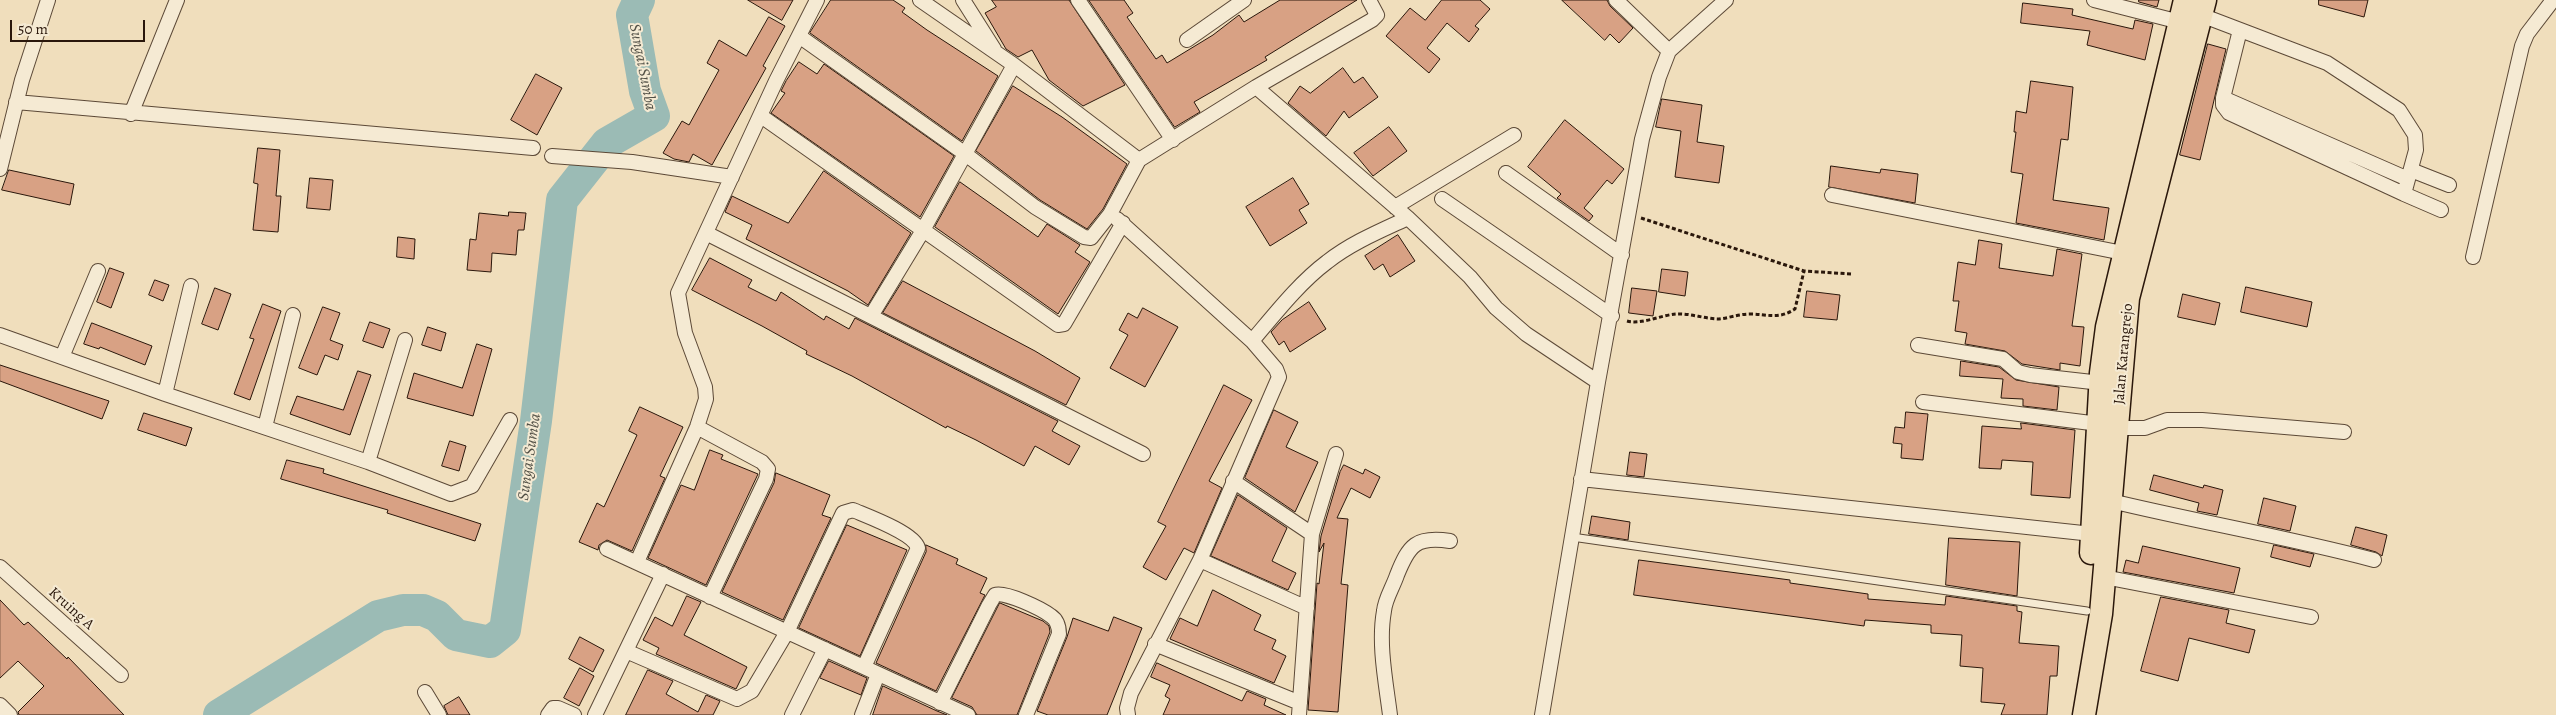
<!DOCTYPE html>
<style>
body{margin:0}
#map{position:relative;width:2556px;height:715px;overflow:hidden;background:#f0debc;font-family:Alegreya,serif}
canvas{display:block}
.scale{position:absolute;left:10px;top:20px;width:135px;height:22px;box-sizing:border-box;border:2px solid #2a170b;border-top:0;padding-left:6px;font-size:15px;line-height:18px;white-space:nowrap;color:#2a170b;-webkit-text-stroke:4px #f5ead3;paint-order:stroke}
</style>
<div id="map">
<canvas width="2556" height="715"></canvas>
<div class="scale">50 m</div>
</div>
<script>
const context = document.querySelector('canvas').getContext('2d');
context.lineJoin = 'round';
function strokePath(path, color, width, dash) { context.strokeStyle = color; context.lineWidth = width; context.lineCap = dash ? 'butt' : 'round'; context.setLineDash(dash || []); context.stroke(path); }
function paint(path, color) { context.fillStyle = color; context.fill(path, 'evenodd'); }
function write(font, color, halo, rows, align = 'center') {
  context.font = font + ' Alegreya,serif'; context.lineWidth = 4; context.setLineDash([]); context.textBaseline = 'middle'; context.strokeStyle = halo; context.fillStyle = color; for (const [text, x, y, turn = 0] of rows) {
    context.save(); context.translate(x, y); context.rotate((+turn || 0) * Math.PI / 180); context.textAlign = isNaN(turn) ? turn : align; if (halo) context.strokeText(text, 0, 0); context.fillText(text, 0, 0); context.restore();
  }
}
const river = new Path2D(`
 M 219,715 L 378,616 L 403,610 L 423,610 L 437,616 L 456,635 L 490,642 L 505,630 L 536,421 L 562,200 L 607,143 L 654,116 L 645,91 L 632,15 L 639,0`);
const building = new Path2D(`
 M 748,0 L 793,0 L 782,20 Z
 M 831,0 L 893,0 L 905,8 L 902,12 L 927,30 L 998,76 L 962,141 L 810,33 Z
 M 992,0 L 1069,0 L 1125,85 L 1083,106 L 1049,80 L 1032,50 L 1018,57 L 1006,49 L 985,13 L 996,7 Z
 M 1089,0 L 1124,0 L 1133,13 L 1127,17 L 1156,59 L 1162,55 L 1167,63 L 1213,35 L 1239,15 L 1244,22 L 1280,0 L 1357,0 L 1265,57 L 1267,60 L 1194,102 L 1200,112 L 1175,127 Z
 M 1442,0 L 1480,0 L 1490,9 L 1475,26 L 1479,29 L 1469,42 L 1447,23 L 1427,48 L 1440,59 L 1429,73 L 1386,36 L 1410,8 L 1425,20 Z
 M 1562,0 L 1607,0 L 1610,6 L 1633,28 L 1619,43 L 1610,34 L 1605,40 Z
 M 2139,0 L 2159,0 L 2157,7 L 2139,2 Z
 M 2319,0 L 2368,0 L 2364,17 L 2319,5 Z
 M 2023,3 L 2073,9 L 2072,15 L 2133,29 L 2135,20 L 2153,24 L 2145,60 L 2087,45 L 2090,31 L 2021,23 Z
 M 769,17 L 785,26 L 763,66 L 766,68 L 712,165 L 693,154 L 689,162 L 674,159 L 663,153 L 682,121 L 689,125 L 719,70 L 707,63 L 719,40 L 746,56 Z
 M 2208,44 L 2226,49 L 2200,160 L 2180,155 Z
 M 799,62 L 817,74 L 824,64 L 954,156 L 920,217 L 771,113 L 785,93 L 781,91 L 786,81 Z
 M 1343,68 L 1354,83 L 1363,77 L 1378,97 L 1349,118 L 1344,111 L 1326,136 L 1288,103 L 1300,86 L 1310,93 Z
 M 536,74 L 562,88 L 537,135 L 511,120 Z
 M 2031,81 L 2073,87 L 2068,140 L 2061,139 L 2053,200 L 2109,208 L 2104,240 L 2016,223 L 2023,174 L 2011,172 L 2016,132 L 2014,132 L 2016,111 L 2026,113 Z
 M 1013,86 L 1062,117 L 1127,164 L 1103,209 L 1087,229 L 1040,200 L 976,151 Z
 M 1662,99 L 1702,105 L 1697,142 L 1724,146 L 1719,183 L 1675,177 L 1681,131 L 1656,127 Z
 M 1565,120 L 1624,169 L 1612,184 L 1607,180 L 1584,208 L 1593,216 L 1589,221 L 1557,198 L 1561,194 L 1528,167 Z
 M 1389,127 L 1407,151 L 1373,176 L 1354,153 Z
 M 258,148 L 280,150 L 276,196 L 281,196 L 278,232 L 253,230 L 258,184 L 254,183 Z
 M 1831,166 L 1880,173 L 1881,169 L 1918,174 L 1915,203 L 1829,187 Z
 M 9,170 L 74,184 L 70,205 L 2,190 Z
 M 824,171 L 911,233 L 868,305 L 848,291 L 746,239 L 752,225 L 725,212 L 732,196 L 788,223 Z
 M 310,178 L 333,180 L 330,210 L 307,208 Z
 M 1293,178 L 1309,204 L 1299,210 L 1307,223 L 1270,246 L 1246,207 Z
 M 960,182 L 1038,237 L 1047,224 L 1080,245 L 1075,252 L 1090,262 L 1058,314 L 935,227 Z
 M 509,212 L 526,213 L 524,230 L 518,230 L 516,255 L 492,253 L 491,272 L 467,270 L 470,239 L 476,240 L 479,213 L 508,216 Z
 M 1398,235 L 1415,261 L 1390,277 L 1383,264 L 1374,270 L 1365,256 Z
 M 398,237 L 415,239 L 414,259 L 397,257 Z
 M 1979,240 L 2002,244 L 1999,268 L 2053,276 L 2057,249 L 2082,254 L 2072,326 L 2084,327 L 2080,366 L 2060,363 L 2060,370 L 2022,364 L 2005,351 L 1965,344 L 1967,333 L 1955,331 L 1959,301 L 1953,301 L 1958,262 L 1975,265 Z
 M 710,258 L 752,280 L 748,287 L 776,301 L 781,292 L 824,320 L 826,316 L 849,329 L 855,318 L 1058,421 L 1052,431 L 1080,446 L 1069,465 L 1035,446 L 1024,466 L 976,440 L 947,426 L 946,428 L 852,376 L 806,354 L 807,351 L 762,326 L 692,290 Z
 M 110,268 L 124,273 L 111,308 L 97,302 Z
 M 1662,269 L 1688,272 L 1685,296 L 1659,292 Z
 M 155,280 L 169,285 L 163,301 L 149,295 Z
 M 903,281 L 1035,351 L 1080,378 L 1066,405 L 883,313 Z
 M 2246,287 L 2312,302 L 2307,327 L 2241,312 Z
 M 215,288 L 231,294 L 218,330 L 202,324 Z
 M 1632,288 L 1657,291 L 1653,316 L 1629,313 Z
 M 1807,291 L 1840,295 L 1837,320 L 1804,317 Z
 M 2183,294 L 2220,303 L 2215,325 L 2178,317 Z
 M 1309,302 L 1326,329 L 1290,352 L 1284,341 L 1279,345 L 1271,332 L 1282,320 Z
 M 263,304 L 281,311 L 250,400 L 234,394 L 254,339 L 250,338 Z
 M 323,307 L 340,313 L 330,340 L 343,345 L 338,360 L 325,355 L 317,375 L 299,368 Z
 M 1143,308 L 1178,327 L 1145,387 L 1110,368 L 1128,335 L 1119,330 L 1128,313 L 1137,318 Z
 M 370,322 L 390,329 L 383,348 L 363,341 Z
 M 92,323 L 152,346 L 145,365 L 100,347 L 99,349 L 84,344 Z
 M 428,327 L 446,333 L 441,351 L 422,345 Z
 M 477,344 L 492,349 L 473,416 L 407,398 L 414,373 L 462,388 Z
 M 1961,361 L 1999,367 L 2016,380 L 2059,387 L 2057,410 L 2023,406 L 2023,399 L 2001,398 L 2003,379 L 1960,376 Z
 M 0,365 L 109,401 L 102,419 L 0,381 Z
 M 358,371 L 371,375 L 350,435 L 290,414 L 297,396 L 343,410 Z
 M 1224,385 L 1252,400 L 1209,481 L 1222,488 L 1194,553 L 1184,548 L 1166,580 L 1143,567 L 1166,526 L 1158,522 Z
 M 640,407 L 683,427 L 660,476 L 665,478 L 632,551 L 607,540 L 599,545 L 598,550 L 579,542 L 597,503 L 604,507 L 637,435 L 629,431 Z
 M 1274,410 L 1298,422 L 1286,447 L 1318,462 L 1295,512 L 1245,478 Z
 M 1906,412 L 1928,414 L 1923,460 L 1901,458 L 1902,444 L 1893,443 L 1895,427 L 1904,428 Z
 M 144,413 L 192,428 L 186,446 L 138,430 Z
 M 2021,423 L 2075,430 L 2070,498 L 2031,495 L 2033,462 L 2002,460 L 2001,469 L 1979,468 L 1982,426 L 2021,429 Z
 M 450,441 L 466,446 L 459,471 L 442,466 Z
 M 710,450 L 723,455 L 721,459 L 758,474 L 706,585 L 648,558 L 681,485 L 694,490 Z
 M 1630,452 L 1647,454 L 1644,477 L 1627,475 Z
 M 287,460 L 324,469 L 323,473 L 481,524 L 475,541 L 387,513 L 388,510 L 281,479 Z
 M 1344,465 L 1363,474 L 1365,469 L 1380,477 L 1370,498 L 1351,488 L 1337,518 L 1348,519 L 1341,584 L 1348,585 L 1338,712 L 1308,710 L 1317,583 L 1319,584 L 1324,543 L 1319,552 L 1321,536 L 1340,472 Z
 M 776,473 L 830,495 L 822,515 L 831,518 L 783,620 L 722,592 L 774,483 Z
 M 2154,475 L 2203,488 L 2204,485 L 2223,490 L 2217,515 L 2197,511 L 2199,503 L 2150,490 Z
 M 1238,495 L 1287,528 L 1272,561 L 1296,573 L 1288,590 L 1211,556 Z
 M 2264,498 L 2296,506 L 2290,531 L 2258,524 Z
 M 1592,516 L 1630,522 L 1628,540 L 1589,534 Z
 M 847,525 L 907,550 L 860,656 L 799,628 Z
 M 2356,527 L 2387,535 L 2382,556 L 2376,552 L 2351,545 Z
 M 1949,538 L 2020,542 L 2017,596 L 1946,585 Z
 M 926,545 L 958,559 L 956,564 L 987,578 L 980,593 L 985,595 L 936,691 L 876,663 L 926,552 Z
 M 2274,545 L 2314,554 L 2310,567 L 2271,557 Z
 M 2143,546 L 2240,568 L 2234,593 L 2123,572 L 2126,560 L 2138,563 Z
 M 1639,560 L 1790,580 L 1790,583 L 1868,594 L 1868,599 L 1945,605 L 1946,596 L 2017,606 L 2017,611 L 2022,612 L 2019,643 L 2059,646 L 2057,676 L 2050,676 L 2047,715 L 2001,715 L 2005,704 L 1981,702 L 1983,668 L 1960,666 L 1962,635 L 1931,633 L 1931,625 L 1865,620 L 1864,626 L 1634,595 Z
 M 1213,590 L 1261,615 L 1254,630 L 1276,640 L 1272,649 L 1286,656 L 1274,683 L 1170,639 L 1180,618 L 1197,626 Z
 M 687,596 L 701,602 L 684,635 L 747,667 L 736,689 L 656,654 L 659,648 L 643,640 L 655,617 L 672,626 Z
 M 2161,597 L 2229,610 L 2226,623 L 2255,630 L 2249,653 L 2189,638 L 2178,681 L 2141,671 Z
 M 0,600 L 24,625 L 28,622 L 67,659 L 68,657 L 124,715 L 19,715 L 18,712 L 44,686 L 18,661 L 0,678 Z
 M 1000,603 L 1043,621 L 1049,626 L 1050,632 L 1017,715 L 977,715 L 972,707 L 952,698 Z
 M 1114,617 L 1142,628 L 1107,715 L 1048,715 L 1037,711 L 1067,637 L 1073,618 L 1108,631 Z
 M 580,637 L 604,650 L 593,672 L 569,659 Z
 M 829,661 L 867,678 L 861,695 L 820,678 Z
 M 1157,663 L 1242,701 L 1247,691 L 1266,699 L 1264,705 L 1286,715 L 1163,715 L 1170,699 L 1165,696 L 1170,685 L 1151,677 Z
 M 580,668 L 594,676 L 579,706 L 564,698 Z
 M 648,670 L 673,681 L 666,694 L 698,712 L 706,695 L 720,701 L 713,715 L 626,715 Z
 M 883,686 L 937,711 L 947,715 L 873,715 Z
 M 459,697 L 470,715 L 448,715 L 444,706 Z`);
const path = new Path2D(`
 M 1641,218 L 1804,271 L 1851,274
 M 1627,321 C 1641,325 1661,315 1676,314 C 1690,313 1705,319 1719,319 C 1729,318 1739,314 1750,314 C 1768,314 1778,320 1795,309 L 1804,271`);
const service = new Path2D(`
 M 1572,537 L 2087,611`);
const minor = new Path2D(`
 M 920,0 L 1014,65 L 1139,160
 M 963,0 L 994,49
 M 1078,0 L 1173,140
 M 1616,0 L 1669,51
 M 2094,0 L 2180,22
 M 2201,15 L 2327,63 L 2399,110 L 2415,135 L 2416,150 L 2404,194 L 2441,210
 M 2240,30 L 2223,98 L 2223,105 L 2229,113 L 2404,194
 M 799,36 L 964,153 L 1035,207 L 1084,237 L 1091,238 L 1110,214 L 1139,160 L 1256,87 L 1372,20 L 1377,15 L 1369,0
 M 1187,40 L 1244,0
 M 1256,87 L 1408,218 L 1470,277 L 1496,308 L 1526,334 L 1598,382
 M 2223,98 L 2408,179
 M 16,102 L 533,148
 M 131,114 L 177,0
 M 761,116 L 1058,325 L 1064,324 L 1123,223
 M 552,156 L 632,162 L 732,177
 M 0,169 L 22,80 L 48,0
 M 2411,170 L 2449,185
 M 1506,173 L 1622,255
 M 1832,195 L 2123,253
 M 1442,199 L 1612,316
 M 1395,207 L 1514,135
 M 1117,219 L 1252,341
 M 706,233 L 1143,454
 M 2473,257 L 2522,46 L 2527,34 L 2553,0
 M 871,316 L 922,232 L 1014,65
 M 0,335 L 165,394 L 368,462 L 451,494 L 472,486 L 510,420
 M 1918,345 L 2003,359 L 2018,372 L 2030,375 L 2101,383
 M 62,357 L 98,271
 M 165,394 L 191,286
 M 1923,402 L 2099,424
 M 265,427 L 293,315
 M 697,427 L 762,462 L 768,469 L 766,479 L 710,597
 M 2117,428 L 2145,428 L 2167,420 L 2202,420 L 2344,432
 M 368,462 L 405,340
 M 1581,479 L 2092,534
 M 1233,481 L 1312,534
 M 2111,501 C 2198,522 2287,537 2374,560
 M 607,549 L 968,715
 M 1200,560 L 1307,608
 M 637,562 L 697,427 L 706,399 L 705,387 L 685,333 L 678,293 L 776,81 L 817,0
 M 0,567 L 121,675
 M 2104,577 L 2311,617
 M 1155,644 L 1300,703
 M 626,651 L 737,699 L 752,691 L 787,632 L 843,513 L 853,510 C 867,516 914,533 918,548 L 864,667
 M 425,692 L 439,715
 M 940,703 L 989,605 L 995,595 C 1005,591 1042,609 1051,616 C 1057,620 1059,627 1059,634 L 1026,715
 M 0,705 L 10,715
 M 548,715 L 553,708 L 558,708 L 574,715
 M 595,715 L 663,574
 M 792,715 L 825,649
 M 862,715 L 878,674
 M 1128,715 L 1127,708 L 1131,693 L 1200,560 L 1279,377 L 1276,369 L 1252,341 C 1275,314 1299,283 1327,262 C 1351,243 1380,231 1408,218
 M 1299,715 L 1312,534 L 1336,454
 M 1390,715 C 1386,683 1378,644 1384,611 C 1385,599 1393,587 1397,575 C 1409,545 1416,536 1450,541
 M 1542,715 L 1598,382 L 1642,139 L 1659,77 L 1669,51 L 1726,0`);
const primary = new Path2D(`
 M 2091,553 L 2101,373 L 2107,327 L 2185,0
 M 2084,715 L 2101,614 L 2128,298 L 2205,0`);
const streetNames = [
 ["Jalan Karangrejo",2124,354,-85],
 ["Kruing A",71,609,42]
];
const waterNames = [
 ["Sungai Sumba",642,67,79],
 ["Sungai Sumba",530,457,-82]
];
strokePath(river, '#9bbbb5', 32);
paint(building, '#d8a184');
strokePath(building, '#2a170b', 1);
strokePath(service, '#5c4937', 9);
strokePath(minor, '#5c4937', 16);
strokePath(primary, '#2a170b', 25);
strokePath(path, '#2a170b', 3, [4, 2.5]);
strokePath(service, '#f5ead3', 7);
strokePath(minor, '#f5ead3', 14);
strokePath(primary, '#f0debc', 22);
write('15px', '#2a170b', '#f5ead3', streetNames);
write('italic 16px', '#525046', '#f5ead3', waterNames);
</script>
